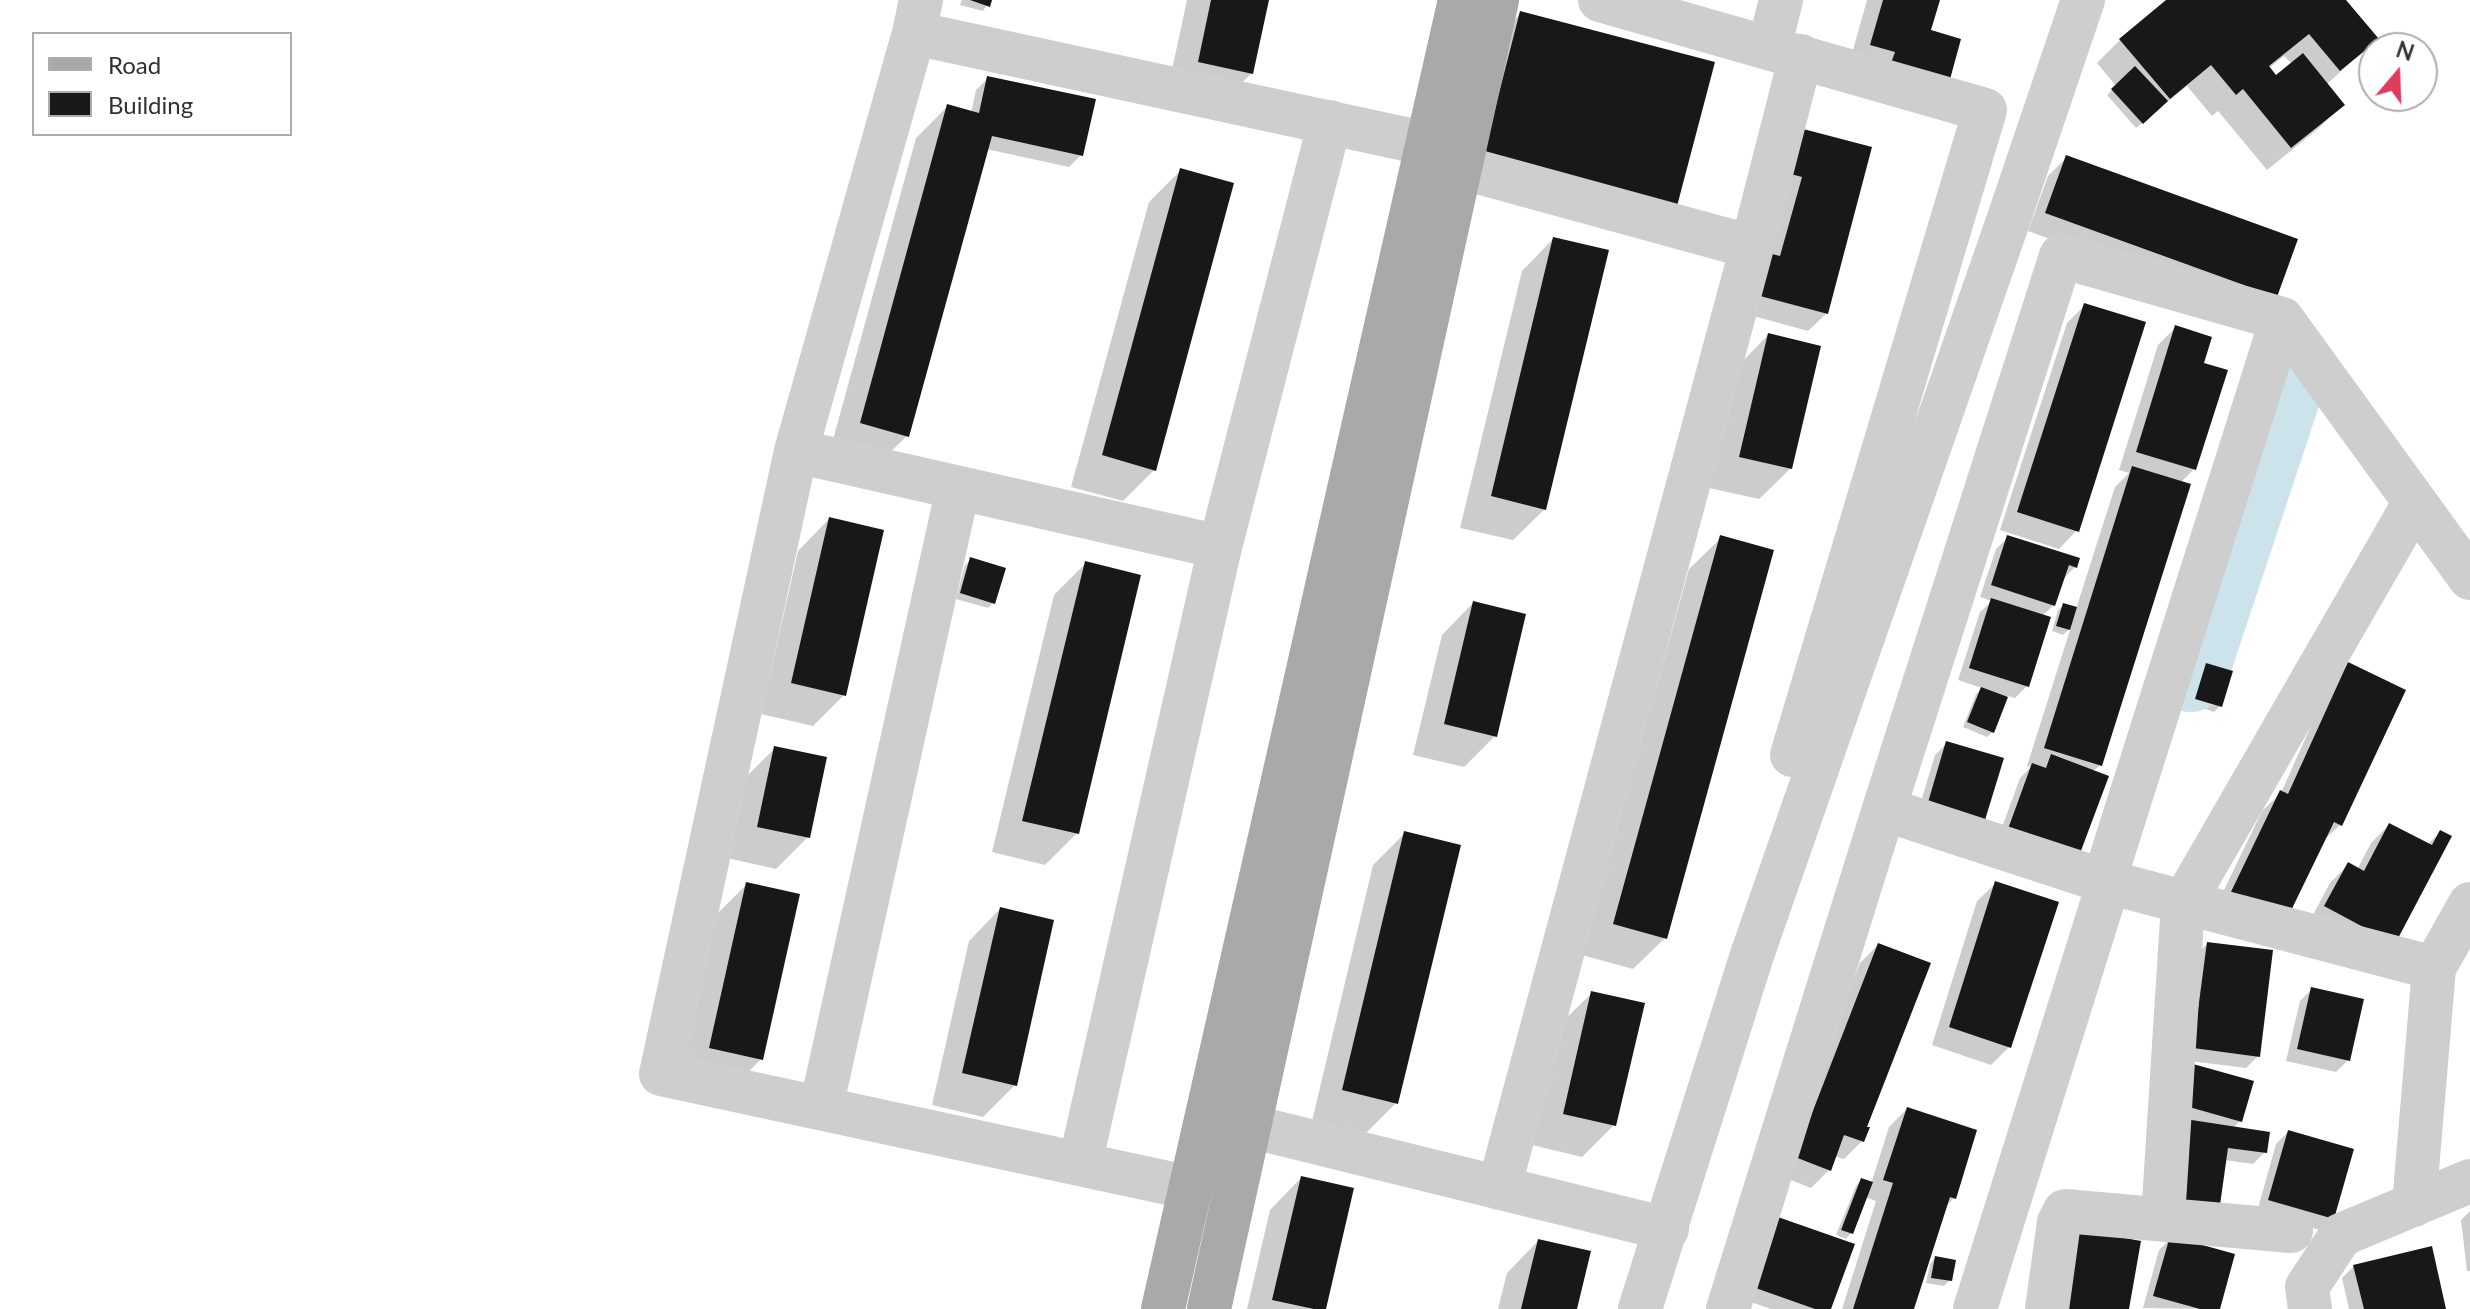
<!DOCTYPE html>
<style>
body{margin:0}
#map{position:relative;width:2470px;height:1309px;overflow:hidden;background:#fff;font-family:Lato,sans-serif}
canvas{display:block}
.legend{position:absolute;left:32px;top:32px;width:260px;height:104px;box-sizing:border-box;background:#fff;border:2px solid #adadad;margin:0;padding:10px 14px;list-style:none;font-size:24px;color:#313131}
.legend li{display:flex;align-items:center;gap:16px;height:40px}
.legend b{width:40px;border:2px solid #adadad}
.north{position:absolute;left:2358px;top:32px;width:80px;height:80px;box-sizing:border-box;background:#fff;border:2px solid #adadad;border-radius:50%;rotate:19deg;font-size:22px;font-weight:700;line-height:32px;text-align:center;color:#313131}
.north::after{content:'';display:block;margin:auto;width:28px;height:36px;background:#df3b5c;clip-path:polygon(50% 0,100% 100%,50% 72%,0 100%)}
</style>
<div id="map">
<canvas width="2470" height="1309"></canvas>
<ul class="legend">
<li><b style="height:10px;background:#a9a9a9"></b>Road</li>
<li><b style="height:22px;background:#181818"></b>Building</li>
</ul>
<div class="north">N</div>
</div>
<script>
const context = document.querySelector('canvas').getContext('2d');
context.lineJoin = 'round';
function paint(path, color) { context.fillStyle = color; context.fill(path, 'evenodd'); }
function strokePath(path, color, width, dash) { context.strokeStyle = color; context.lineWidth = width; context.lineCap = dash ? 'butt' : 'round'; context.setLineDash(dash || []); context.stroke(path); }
const shadow = new Path2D(`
 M 962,0 L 990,0 L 983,11 L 960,5 Z
 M 1187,0 L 1267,0 L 1252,73 L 1220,104 L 1167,93 Z
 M 1867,0 L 1938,0 L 1929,32 L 1947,82 L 1848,68 Z
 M 2169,0 L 2343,0 L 2376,39 L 2326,85 L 2342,105 L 2319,128 L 2267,170 L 2218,111 L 2212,116 L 2187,86 L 2136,128 L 2107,95 L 2116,86 L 2097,63 L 2120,40 ZM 2284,56 L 2292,64 L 2276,78 L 2269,68 Z
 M 1521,13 L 1712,63 L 1460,183 L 1498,37 Z
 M 988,78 L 1081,155 L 1069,167 L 986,149 L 907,436 L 875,467 L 829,454 L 916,138 L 948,106 L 971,113 L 976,90 Z
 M 1771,145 L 1870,148 L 1827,313 L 1808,331 L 1728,309 Z
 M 2066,158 L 2295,241 L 2257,314 L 2028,231 L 2048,176 Z
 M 1180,171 L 1154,470 L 1123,501 L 1071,487 L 1149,202 Z
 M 1553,239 L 1545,509 L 1513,540 L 1460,528 L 1522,271 Z
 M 2085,305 L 2077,530 L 2059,549 L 2000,530 L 2067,323 Z
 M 2176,327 L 2202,365 L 2194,469 L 2180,483 L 2101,765 L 1997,841 L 2020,778 L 2031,767 L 2027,766 L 2071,627 L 2063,635 L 2052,631 L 2058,610 L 2064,605 L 2076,609 L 2115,487 L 2129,473 L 2119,470 L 2158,345 Z
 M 1768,335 L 1791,468 L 1759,499 L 1709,488 L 1737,367 Z
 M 829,519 L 844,695 L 813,726 L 761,714 L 798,551 Z
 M 2008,537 L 2075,567 L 2063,579 L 2054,605 L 2042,616 L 2027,686 L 2015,698 L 2007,696 L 1993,732 L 1987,737 L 1963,727 L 1976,694 L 1982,688 L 1958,680 L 1980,612 L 1992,601 L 1980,597 L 1996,549 Z
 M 1721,538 L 1665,938 L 1633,969 L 1582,955 L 1689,569 Z
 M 971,560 L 993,603 L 988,608 L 956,599 L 965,565 Z
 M 1086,563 L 1077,833 L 1045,865 L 992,852 L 1054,595 Z
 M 1473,603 L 1495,736 L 1464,767 L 1413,755 L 1442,635 Z
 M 2207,665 L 2220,706 L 2214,712 L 2191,704 L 2201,671 Z
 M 2348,665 L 2340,825 L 2321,843 L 2212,915 L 2262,811 L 2281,793 L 2330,683 Z
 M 1947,743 L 2001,759 L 1913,828 L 1935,755 Z
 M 775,748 L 808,837 L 776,869 L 727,858 L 743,780 Z
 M 2389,825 L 2427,845 L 2440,832 L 2375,960 L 2308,924 L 2330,883 L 2348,865 L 2357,870 L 2371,843 Z
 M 1405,833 L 1396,1103 L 1365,1134 L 1312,1121 L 1373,865 Z
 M 1996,883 L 2009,1047 L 1991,1065 L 1932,1045 L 1977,901 Z
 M 747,884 L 761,1059 L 730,1091 L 678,1080 L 715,916 Z
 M 1000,909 L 1015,1085 L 983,1117 L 932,1105 L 969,941 Z
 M 2207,944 L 2258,1056 L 2246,1068 L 2182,1060 L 2195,956 Z
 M 1878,945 L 1862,1141 L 1844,1159 L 1834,1156 L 1829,1170 L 1811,1188 L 1778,1175 L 1860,963 Z
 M 2312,989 L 2348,1060 L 2336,1072 L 2286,1061 L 2300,1001 Z
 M 1592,993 L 1614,1125 L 1582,1157 L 1532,1145 L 1560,1024 Z
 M 2181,1078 L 2240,1121 L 2233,1128 L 2265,1152 L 2253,1164 L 2224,1160 L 2206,1216 Z
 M 1907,1109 L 1954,1198 L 1945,1207 L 1912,1309 L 1842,1309 L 1876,1201 L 1865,1197 L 1851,1233 L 1846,1239 L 1836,1235 L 1856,1186 L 1861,1180 L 1871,1184 L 1889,1127 Z
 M 2288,1132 L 2332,1218 L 2320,1230 L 2257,1212 L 2276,1144 Z
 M 1301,1178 L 1324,1309 L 1247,1309 L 1270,1210 Z
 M 2470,1211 L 2470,1271 L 2467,1271 L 2461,1220 Z
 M 1764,1231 L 1829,1309 L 1771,1309 L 1739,1298 Z
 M 2171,1238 L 2218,1309 L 2143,1308 L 2159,1250 Z
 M 1538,1241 L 1575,1309 L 1498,1309 L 1507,1273 Z
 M 1935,1258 L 1950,1280 L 1944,1286 L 1926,1283 L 1930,1264 Z
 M 2354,1266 L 2444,1309 L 2349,1309 L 2342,1278 Z`);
const river = new Path2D(`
 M 2191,675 L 2285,391`);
const building = new Path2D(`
 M 970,0 L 992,0 L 990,7 Z
 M 1211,0 L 1269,0 L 1253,74 L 1198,62 Z
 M 1883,0 L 1940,0 L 1931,30 L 1961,39 L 1949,83 L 1890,66 L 1895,52 L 1870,45 Z
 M 2166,0 L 2346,0 L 2379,39 L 2340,71 L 2309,34 L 2269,66 L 2276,75 L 2303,53 L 2345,105 L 2291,148 L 2243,89 L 2236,95 L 2211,65 L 2170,99 L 2119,39 Z
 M 1520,11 L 1715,62 L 1676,210 L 1482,160 Z
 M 2135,66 L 2168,101 L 2143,124 L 2111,89 Z
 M 987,76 L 1096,99 L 1083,156 L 992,136 L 909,437 L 860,423 L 947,104 L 979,113 Z
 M 1788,125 L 1872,147 L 1828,314 L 1745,292 L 1756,250 L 1780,256 L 1802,177 L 1776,170 Z
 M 2066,155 L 2298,239 L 2277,297 L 2045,213 Z
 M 1180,168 L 1234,183 L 1156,471 L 1102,455 Z
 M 1553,237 L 1609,250 L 1546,510 L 1491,496 Z
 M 2084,303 L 2146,322 L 2079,532 L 2017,512 Z
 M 2175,325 L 2212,337 L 2204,363 L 2228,370 L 2196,470 L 2136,452 Z
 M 1768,333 L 1821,346 L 1792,469 L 1739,457 Z
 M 2132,466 L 2191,484 L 2102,766 L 2044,748 Z
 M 829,517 L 884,530 L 846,696 L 791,683 Z
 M 1720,535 L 1774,550 L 1667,939 L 1613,924 Z
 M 2007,535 L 2080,558 L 2077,568 L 2069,565 L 2055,606 L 1991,585 Z
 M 970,557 L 1006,568 L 995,604 L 960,593 Z
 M 1085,561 L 1141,575 L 1079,834 L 1022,821 Z
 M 1991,598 L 2051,617 L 2029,687 L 1969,668 Z
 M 1473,601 L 1526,614 L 1497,737 L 1444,724 Z
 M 2063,603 L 2077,607 L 2070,630 L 2056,626 Z
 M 2348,662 L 2406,690 L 2342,826 L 2334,822 L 2285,923 L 2229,896 L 2280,790 L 2288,794 Z
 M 2206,663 L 2233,671 L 2222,707 L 2195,699 Z
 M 1981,687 L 2008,697 L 1994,733 L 1967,722 Z
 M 1946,741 L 2004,758 L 1981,833 L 1924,816 Z
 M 774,746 L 827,757 L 810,838 L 757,827 Z
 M 2051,754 L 2109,776 L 2079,856 L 2008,829 L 2032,763 L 2046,768 Z
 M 2389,823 L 2432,845 L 2440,830 L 2452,836 L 2395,944 L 2324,906 L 2348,862 L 2364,871 Z
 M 1404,831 L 1461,845 L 1398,1104 L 1342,1090 Z
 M 1995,881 L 2059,902 L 2011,1048 L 1949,1027 Z
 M 746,882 L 800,894 L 763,1060 L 709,1048 Z
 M 1000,907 L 1054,920 L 1017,1086 L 962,1073 Z
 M 2207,942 L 2273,950 L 2260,1057 L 2193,1048 Z
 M 1878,943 L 1931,963 L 1867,1127 L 1870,1127 L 1864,1142 L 1844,1135 L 1831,1171 L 1795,1157 Z
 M 2311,987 L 2364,999 L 2350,1061 L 2297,1049 Z
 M 1591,991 L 1645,1003 L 1616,1126 L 1563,1114 Z
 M 2193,1064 L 2254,1081 L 2242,1122 L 2182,1105 Z
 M 1907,1107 L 1977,1130 L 1956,1199 L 1950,1197 L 1914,1309 L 1853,1309 L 1893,1183 L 1883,1180 Z
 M 2185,1119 L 2270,1132 L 2267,1153 L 2228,1148 L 2220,1205 L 2173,1198 Z
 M 2288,1130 L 2354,1149 L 2334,1219 L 2268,1200 Z
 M 1301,1176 L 1354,1188 L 1326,1309 L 1314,1309 L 1272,1300 Z
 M 1861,1178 L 1873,1182 L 1853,1234 L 1841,1230 Z
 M 1775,1216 L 1855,1244 L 1831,1309 L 1815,1309 L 1750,1286 Z
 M 2077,1229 L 2141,1241 L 2129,1309 L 2063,1309 Z
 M 2170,1236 L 2235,1254 L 2220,1309 L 2200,1309 L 2153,1296 Z
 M 1538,1239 L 1591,1251 L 1577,1309 L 1521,1309 Z
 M 2432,1246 L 2446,1309 L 2364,1309 L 2353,1265 Z
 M 1935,1256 L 1956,1260 L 1952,1281 L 1931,1278 Z`);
const minor = new Path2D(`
 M 921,0 L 914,33 L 796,451 L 661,1074 L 1191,1188
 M 1600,0 L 1985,110 L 1792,755
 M 914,33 L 1428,144
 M 1769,48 L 1781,0
 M 1460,167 L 1752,247 L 1499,1188
 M 1752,247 L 1801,56
 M 796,451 L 1220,547
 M 1884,809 L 2104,881 L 2434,968
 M 821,1108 L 958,488
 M 1249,1126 L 1667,1229
 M 1080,1164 L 1220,547 L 1330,122
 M 2414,1205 L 2434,968 L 2470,904
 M 2163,1218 L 2183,904 L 2415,502
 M 1640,1309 L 1752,955 L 2007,224 L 2083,0
 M 1728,1309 L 1884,809 L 2061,256 L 2282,319 L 2470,578
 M 1975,1309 L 2105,894 L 2104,881 L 2282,319
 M 2047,1309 L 2059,1222 L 2065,1211 L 2291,1231
 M 2310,1309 L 2307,1287 L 2341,1235 L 2470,1181`);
const primary = new Path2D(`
 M 1163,1309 L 1460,0
 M 1209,1309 L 1497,0`);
paint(shadow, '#0003');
strokePath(river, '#cde3eb', 74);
paint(building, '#181818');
strokePath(minor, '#cecece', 44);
strokePath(primary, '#a9a9a9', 44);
</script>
